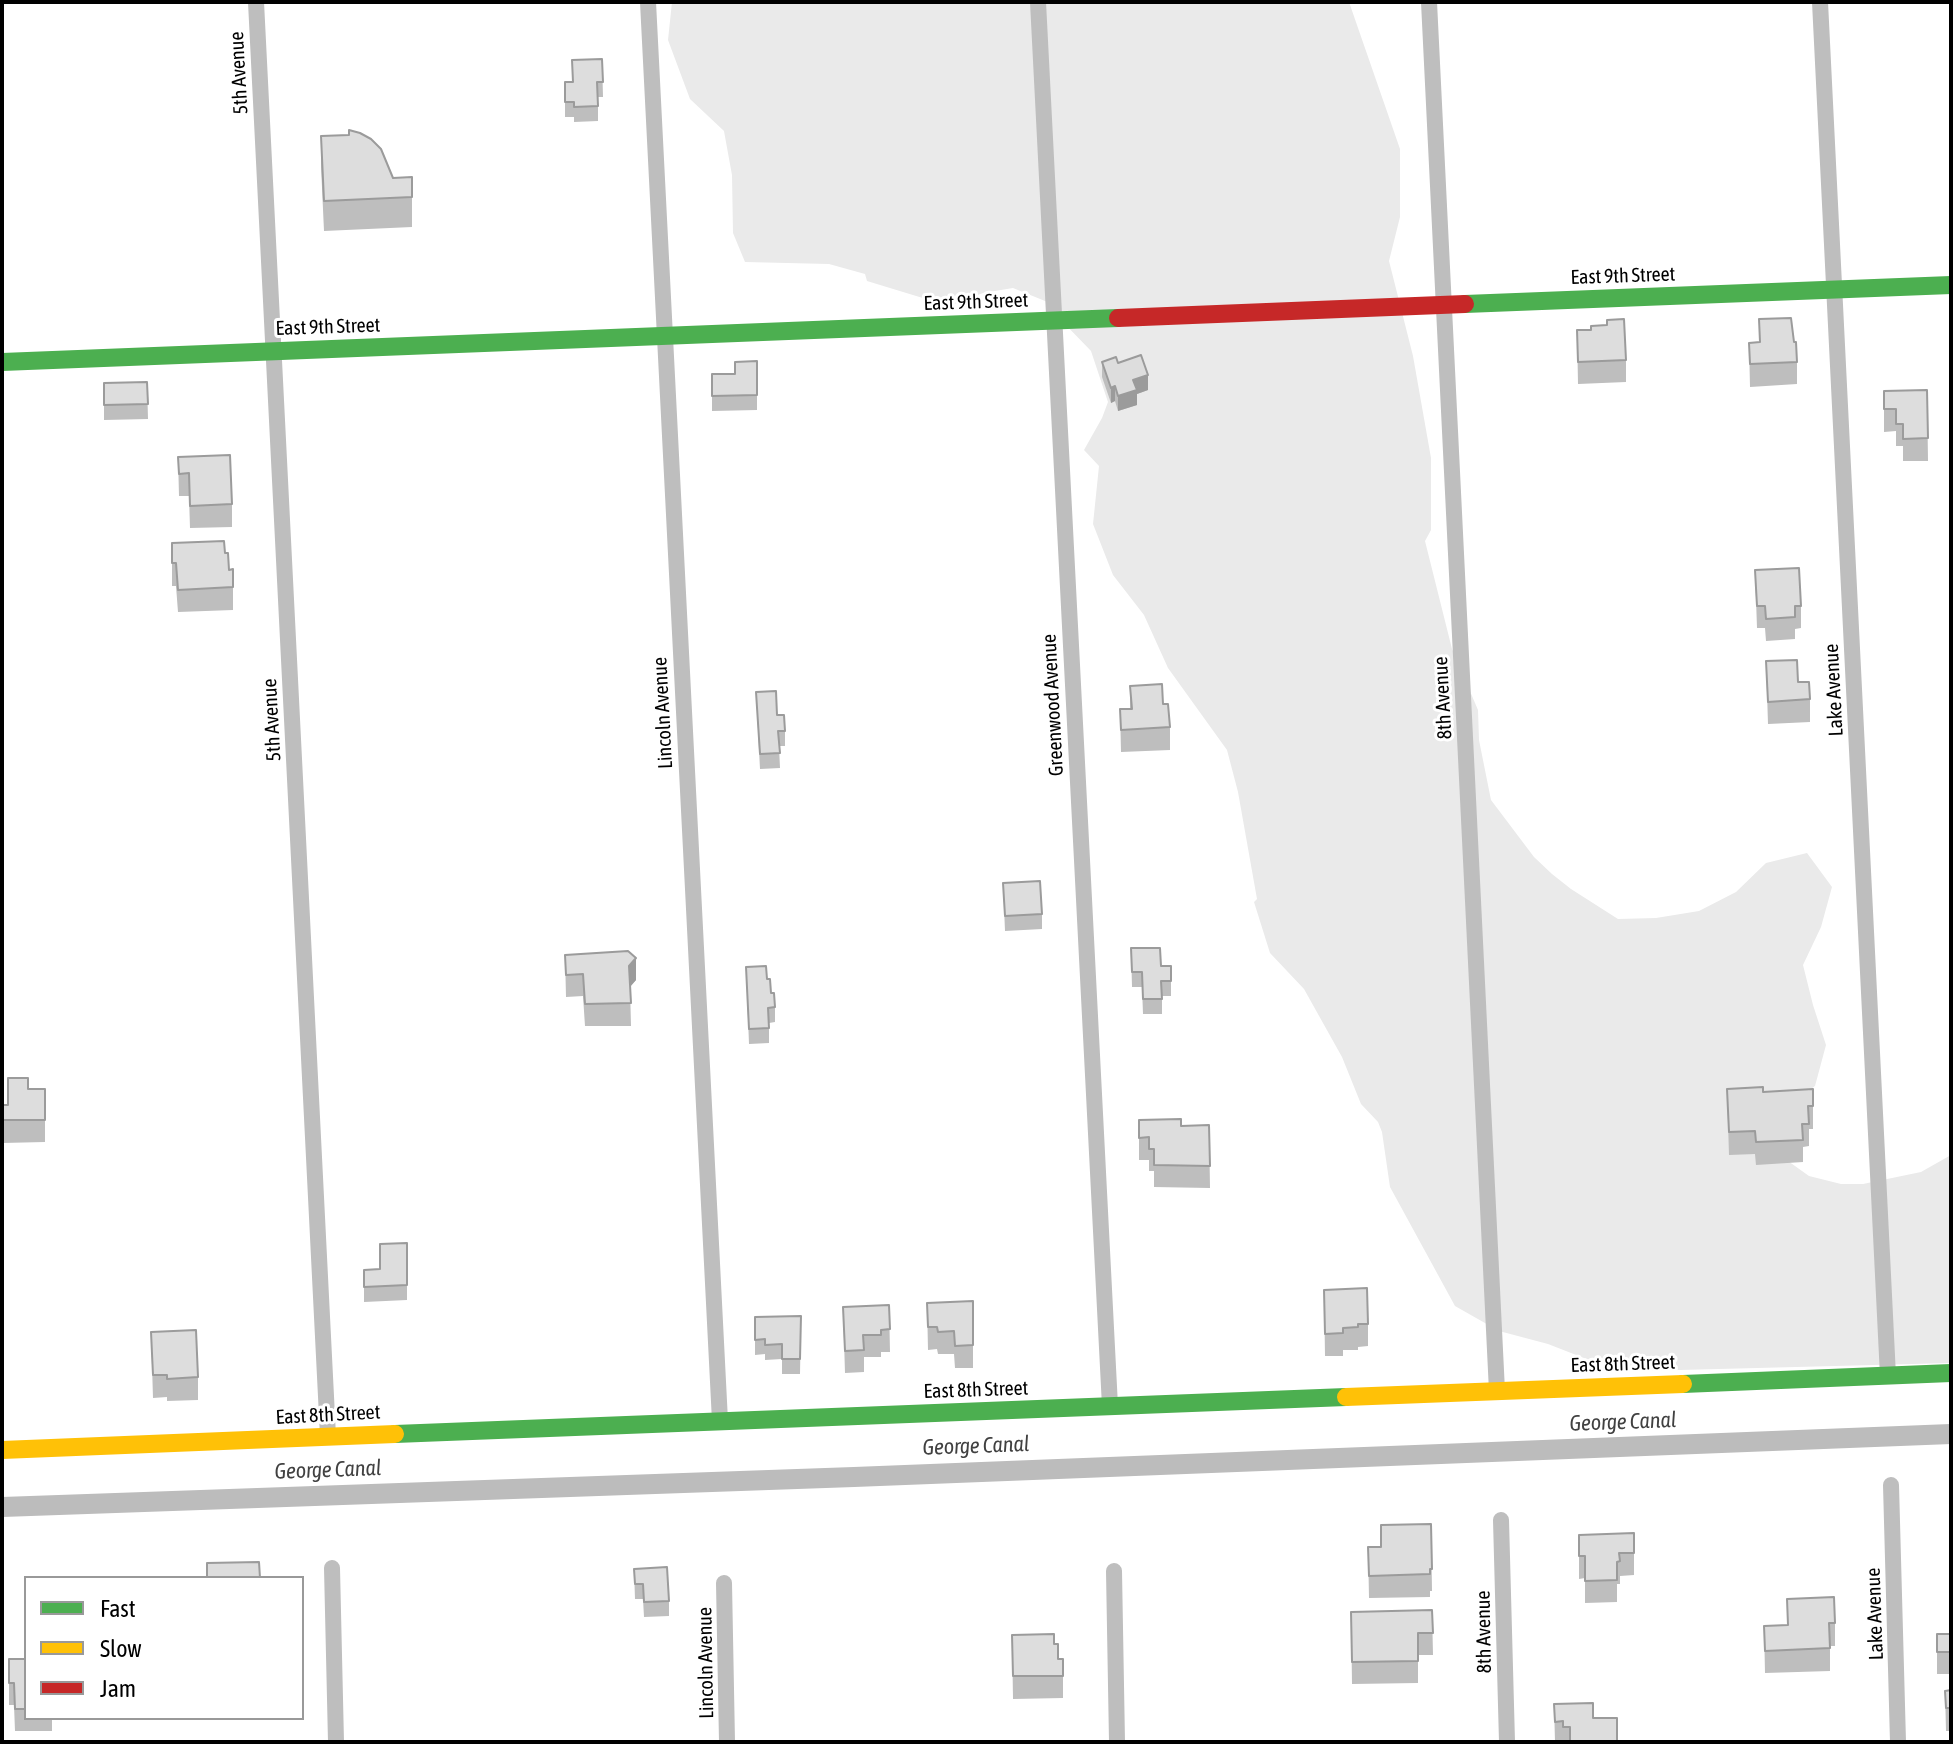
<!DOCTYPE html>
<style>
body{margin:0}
#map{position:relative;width:1953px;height:1744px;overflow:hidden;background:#fff;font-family:"Asap Condensed",sans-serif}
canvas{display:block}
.frame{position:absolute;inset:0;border:4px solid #000;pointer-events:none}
.legend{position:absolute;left:24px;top:1576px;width:280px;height:144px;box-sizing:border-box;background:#fff;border:2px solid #999;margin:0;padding:10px 14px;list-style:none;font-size:24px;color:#000}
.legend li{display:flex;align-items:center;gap:16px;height:40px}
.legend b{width:40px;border:2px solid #999}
</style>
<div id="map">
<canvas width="1953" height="1744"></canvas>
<div class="frame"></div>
<ul class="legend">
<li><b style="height:10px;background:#4caf50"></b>Fast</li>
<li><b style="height:10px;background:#ffc107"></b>Slow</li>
<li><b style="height:10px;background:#c62828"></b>Jam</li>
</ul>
</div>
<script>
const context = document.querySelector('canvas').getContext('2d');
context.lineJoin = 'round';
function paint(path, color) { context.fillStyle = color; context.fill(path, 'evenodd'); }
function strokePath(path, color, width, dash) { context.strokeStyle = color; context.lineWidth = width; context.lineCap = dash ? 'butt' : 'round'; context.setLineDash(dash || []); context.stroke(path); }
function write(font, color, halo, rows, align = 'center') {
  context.font = font + ' "Asap Condensed",sans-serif'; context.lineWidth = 6; context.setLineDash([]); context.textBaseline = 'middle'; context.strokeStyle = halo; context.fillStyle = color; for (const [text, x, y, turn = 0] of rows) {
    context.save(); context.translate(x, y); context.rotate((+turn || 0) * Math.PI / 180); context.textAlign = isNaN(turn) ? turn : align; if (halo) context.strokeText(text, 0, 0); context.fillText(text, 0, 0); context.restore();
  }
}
const green = new Path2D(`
 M 672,2 L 1349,2 L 1400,149 L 1400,217 L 1389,261 L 1413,356 L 1431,458 L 1431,530 L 1425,541 L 1452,649 L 1478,710 L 1479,740 L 1491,800 L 1534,857 L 1552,874 L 1571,889 L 1618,919 L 1656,918 L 1699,911 L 1736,892 L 1766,863 L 1807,853 L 1832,887 L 1821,927 L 1803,965 L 1813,1005 L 1826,1045 L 1815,1086 L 1781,1111 L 1788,1161 L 1809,1176 L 1841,1184 L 1863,1184 L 1921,1172 L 1951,1155 L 1951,1363 L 1641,1371 L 1589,1360 L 1548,1344 L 1499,1331 L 1455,1306 L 1390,1187 L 1382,1132 L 1378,1122 L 1361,1104 L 1342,1057 L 1304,989 L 1270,953 L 1254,902 L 1257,899 L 1238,792 L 1227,750 L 1168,668 L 1144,615 L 1113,575 L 1093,524 L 1099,466 L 1084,450 L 1102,418 L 1108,402 L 1091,351 L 1061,320 L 1050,303 L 1013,288 L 983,293 L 949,306 L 867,281 L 865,274 L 829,264 L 745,262 L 733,233 L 732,175 L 724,131 L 690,99 L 668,40 Z`);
const canal = new Path2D(`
 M 2,1507 L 854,1477 L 1951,1434`);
const street = new Path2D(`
 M 256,2 L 328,1436
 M 648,2 L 720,1421
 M 1038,2 L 1110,1406
 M 1429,2 L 1497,1391
 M 1820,2 L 1888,1376
 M 1891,1485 L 1898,1742
 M 1501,1520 L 1507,1742
 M 332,1568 L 336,1742
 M 1114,1571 L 1117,1742
 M 724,1583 L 727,1742`);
const fast = new Path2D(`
 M 1465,304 L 1951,285
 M 2,362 L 1118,318
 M 1683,1384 L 1951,1373
 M 395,1434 L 1346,1397`);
const slow = new Path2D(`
 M 1346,1397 L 1683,1384
 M 2,1450 L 395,1434`);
const jam = new Path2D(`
 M 1118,318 L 1465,304`);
const wall = new Path2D(`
 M 602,59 L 603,97 L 598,97 L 598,121 L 574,122 L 574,117 L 565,117 L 565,97 L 572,82 L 572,60 Z
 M 321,136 L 393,178 L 412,197 L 412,227 L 324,231 L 321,166 Z
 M 1759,319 L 1797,362 L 1797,384 L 1750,387 L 1749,343 L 1759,342 Z
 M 1577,330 L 1591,330 L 1626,360 L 1626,382 L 1578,384 Z
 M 757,361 L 757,410 L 712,411 L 712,374 L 735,374 Z
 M 1102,362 L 1118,363 L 1148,390 L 1137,394 L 1137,405 L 1118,411 L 1115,401 L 1111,403 L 1102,377 Z
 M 147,382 L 148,419 L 104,420 L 104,383 Z
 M 1927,390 L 1928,461 L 1903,461 L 1903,446 L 1896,446 L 1896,431 L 1884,432 L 1884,391 Z
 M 178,457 L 232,504 L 232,527 L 190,528 L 189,496 L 179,496 Z
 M 172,543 L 225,553 L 229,570 L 233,569 L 233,610 L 178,612 L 176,586 L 172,586 Z
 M 1755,570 L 1801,606 L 1801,628 L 1795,629 L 1795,639 L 1766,641 L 1765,628 L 1757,628 Z
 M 1766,661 L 1798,682 L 1810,699 L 1810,722 L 1768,724 Z
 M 1130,686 L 1163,704 L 1170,727 L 1170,750 L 1121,752 L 1120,709 L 1130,709 Z
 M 756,692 L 777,715 L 785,731 L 785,746 L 779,746 L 780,768 L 760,769 Z
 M 1003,883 L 1042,914 L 1042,929 L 1005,931 Z
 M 1131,948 L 1161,966 L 1171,981 L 1171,996 L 1162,996 L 1162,1014 L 1143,1014 L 1142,987 L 1132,987 Z
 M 565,955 L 636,980 L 630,987 L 631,1026 L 585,1026 L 583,996 L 566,997 Z
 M 746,967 L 767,979 L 775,1007 L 775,1022 L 769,1023 L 769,1043 L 749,1044 Z
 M 28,1089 L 45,1089 L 45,1142 L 2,1143 L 2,1105 L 8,1105 Z
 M 1727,1089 L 1763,1092 L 1813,1106 L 1813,1129 L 1809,1129 L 1809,1146 L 1803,1147 L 1803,1162 L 1756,1165 L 1755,1154 L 1729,1155 Z
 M 1139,1120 L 1181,1126 L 1209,1125 L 1210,1188 L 1154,1187 L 1154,1171 L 1149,1171 L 1149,1160 L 1139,1160 Z
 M 407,1243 L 407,1300 L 364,1302 L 364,1270 L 380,1269 Z
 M 1324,1290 L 1368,1324 L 1368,1346 L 1358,1347 L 1358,1350 L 1343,1350 L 1343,1356 L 1325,1356 Z
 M 973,1301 L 973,1368 L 955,1368 L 954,1354 L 938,1354 L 937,1349 L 928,1350 L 927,1303 Z
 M 889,1305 L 890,1352 L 881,1352 L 881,1357 L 864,1357 L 864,1372 L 845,1373 L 843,1307 Z
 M 801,1316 L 800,1374 L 782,1374 L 782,1359 L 765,1360 L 765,1354 L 755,1355 L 755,1317 Z
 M 151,1332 L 198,1377 L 198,1400 L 167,1401 L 167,1397 L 153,1398 Z
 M 1431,1524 L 1432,1591 L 1430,1591 L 1430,1597 L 1369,1598 L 1368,1547 L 1381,1547 Z
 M 1634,1533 L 1634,1575 L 1620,1576 L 1620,1584 L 1617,1584 L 1617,1602 L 1585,1603 L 1585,1578 L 1579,1579 L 1579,1535 Z
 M 634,1569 L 669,1601 L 669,1616 L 644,1617 L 643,1599 L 635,1599 Z
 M 1787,1599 L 1835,1623 L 1835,1646 L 1830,1646 L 1830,1671 L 1765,1673 L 1764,1626 L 1787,1625 Z
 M 1432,1610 L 1433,1655 L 1418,1655 L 1418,1683 L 1352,1684 L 1351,1612 Z
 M 1937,1634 L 1951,1634 L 1951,1674 L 1937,1674 Z
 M 1012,1635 L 1058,1659 L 1063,1659 L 1063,1698 L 1013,1699 Z
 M 9,1659 L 26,1659 L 26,1718 L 52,1718 L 52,1731 L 15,1731 L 14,1705 L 9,1705 Z
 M 1951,1690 L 1951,1731 L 1946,1731 L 1945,1691 Z
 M 1554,1704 L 1593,1718 L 1617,1718 L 1617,1742 L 1555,1742 Z`);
const shadedWall = new Path2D(`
 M 1148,375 L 1148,390 L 1137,394 L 1137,405 L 1118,411 L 1118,396 L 1133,380 Z
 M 1115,386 L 1115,401 L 1111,403 L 1111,388 Z
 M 636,958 L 636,980 L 629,988 L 629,966 Z`);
const building = new Path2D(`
 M 602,59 L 603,82 L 597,82 L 598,106 L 574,107 L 574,102 L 565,102 L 565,82 L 573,82 L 572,60 Z
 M 349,130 L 360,133 L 371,139 L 381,149 L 393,178 L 412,177 L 412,197 L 324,201 L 321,136 L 349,135 Z
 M 1791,318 L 1794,342 L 1796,342 L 1797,362 L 1750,364 L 1749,343 L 1760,342 L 1759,319 Z
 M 1624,319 L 1626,360 L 1578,362 L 1577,330 L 1591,330 L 1591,326 L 1607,325 L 1607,320 Z
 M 1141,355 L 1148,375 L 1133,380 L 1137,390 L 1118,396 L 1115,386 L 1111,388 L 1102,362 L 1116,357 L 1118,363 Z
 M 757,361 L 757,395 L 712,396 L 712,374 L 735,374 L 735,362 Z
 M 147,382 L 148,404 L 104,405 L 104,383 Z
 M 1927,390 L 1928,438 L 1903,439 L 1903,424 L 1896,424 L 1896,409 L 1884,409 L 1884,391 Z
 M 230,455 L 232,504 L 190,506 L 189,473 L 179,474 L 178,457 Z
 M 224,541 L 225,553 L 228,553 L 229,570 L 233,569 L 233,587 L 178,590 L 176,563 L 172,563 L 172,543 Z
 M 1799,568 L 1801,606 L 1795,606 L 1795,617 L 1766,619 L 1765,606 L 1757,606 L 1755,570 Z
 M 1797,660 L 1798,682 L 1809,682 L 1810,699 L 1768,702 L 1766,661 Z
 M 1162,684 L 1163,704 L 1168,704 L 1170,727 L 1121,730 L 1120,709 L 1132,709 L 1130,686 Z
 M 776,691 L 777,715 L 784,715 L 785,731 L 778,731 L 780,753 L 760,754 L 756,692 Z
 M 1040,881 L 1042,914 L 1005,916 L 1003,883 Z
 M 1131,948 L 1160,948 L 1161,966 L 1171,966 L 1171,981 L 1161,981 L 1162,999 L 1143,999 L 1142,972 L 1132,972 Z
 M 628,951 L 636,958 L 629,966 L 631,1003 L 585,1004 L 583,974 L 566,975 L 565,955 Z
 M 766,966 L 767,979 L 770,979 L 771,993 L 774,993 L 775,1007 L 768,1008 L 769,1028 L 749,1029 L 746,967 Z
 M 8,1078 L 28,1078 L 28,1089 L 45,1089 L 45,1120 L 2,1120 L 2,1105 L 8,1105 Z
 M 1763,1087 L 1763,1092 L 1813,1089 L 1813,1106 L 1808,1106 L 1809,1124 L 1802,1124 L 1803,1140 L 1756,1142 L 1755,1131 L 1729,1132 L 1727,1089 Z
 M 1181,1119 L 1181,1126 L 1209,1125 L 1210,1166 L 1154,1165 L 1154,1149 L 1149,1149 L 1149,1137 L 1139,1138 L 1139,1120 Z
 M 407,1243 L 407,1285 L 364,1287 L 364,1270 L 380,1269 L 380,1244 Z
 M 1367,1288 L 1368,1324 L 1358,1324 L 1358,1327 L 1343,1328 L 1343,1333 L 1325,1334 L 1324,1290 Z
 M 973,1301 L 973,1345 L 955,1346 L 954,1331 L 938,1332 L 937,1327 L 928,1327 L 927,1303 Z
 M 889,1305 L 890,1329 L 881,1330 L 881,1335 L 863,1335 L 864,1350 L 845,1351 L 843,1307 Z
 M 801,1316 L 800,1359 L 782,1359 L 782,1344 L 765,1345 L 765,1339 L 755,1340 L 755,1317 Z
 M 196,1330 L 198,1377 L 167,1379 L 167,1375 L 153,1375 L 151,1332 Z
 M 1431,1524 L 1432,1569 L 1430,1569 L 1430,1574 L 1369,1576 L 1368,1547 L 1381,1547 L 1381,1525 Z
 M 1634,1533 L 1634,1553 L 1619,1553 L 1620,1561 L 1617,1562 L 1617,1580 L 1585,1581 L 1585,1556 L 1579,1556 L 1579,1535 Z
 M 259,1562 L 260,1578 L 207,1578 L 207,1563 Z
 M 667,1567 L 669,1601 L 644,1602 L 643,1584 L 635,1584 L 634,1569 Z
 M 1834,1597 L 1835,1623 L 1829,1623 L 1830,1648 L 1765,1651 L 1764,1626 L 1788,1625 L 1787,1599 Z
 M 1432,1610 L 1433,1633 L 1418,1633 L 1418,1661 L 1352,1662 L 1351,1612 Z
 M 1054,1634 L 1054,1644 L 1058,1644 L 1058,1659 L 1063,1659 L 1063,1676 L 1013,1676 L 1012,1635 Z
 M 1937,1634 L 1951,1634 L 1951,1652 L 1937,1652 Z
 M 9,1659 L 26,1659 L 26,1709 L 15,1709 L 14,1683 L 9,1683 Z
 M 1951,1690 L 1951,1708 L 1946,1708 L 1945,1691 Z
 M 1593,1703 L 1593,1718 L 1617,1718 L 1617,1741 L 1570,1742 L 1570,1727 L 1563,1727 L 1563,1721 L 1555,1722 L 1554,1704 Z`);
const streetNames = [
 ["5th Avenue",239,73,-93],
 ["East 9th Street",1623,276,-2],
 ["East 9th Street",976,302,-2],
 ["East 9th Street",328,327,-2],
 ["Lake Avenue",1834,690,-93],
 ["8th Avenue",1443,698,-93],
 ["Greenwood Avenue",1053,705,-93],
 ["Lincoln Avenue",663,713,-93],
 ["5th Avenue",272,720,-93],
 ["East 8th Street",1623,1364,-2],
 ["East 8th Street",976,1390,-2],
 ["East 8th Street",328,1415,-3],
 ["Lake Avenue",1875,1614,-92],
 ["8th Avenue",1484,1632,-91],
 ["Lincoln Avenue",706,1663,-91]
];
const waterNames = [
 ["George Canal",1623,1422,-2],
 ["George Canal",976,1446,-2],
 ["George Canal",328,1470,-2]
];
paint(green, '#eaeaea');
strokePath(canal, '#bcbcbc', 20);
strokePath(street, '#bebebe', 16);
strokePath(fast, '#4caf50', 18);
strokePath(slow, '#ffc107', 18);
strokePath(jam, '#c62828', 18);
paint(wall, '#bebebe');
paint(shadedWall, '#9b9b9b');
paint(building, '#ddd');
strokePath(building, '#9b9b9b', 2);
write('20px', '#000', '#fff', streetNames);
write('italic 22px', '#414141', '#fff', waterNames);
</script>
